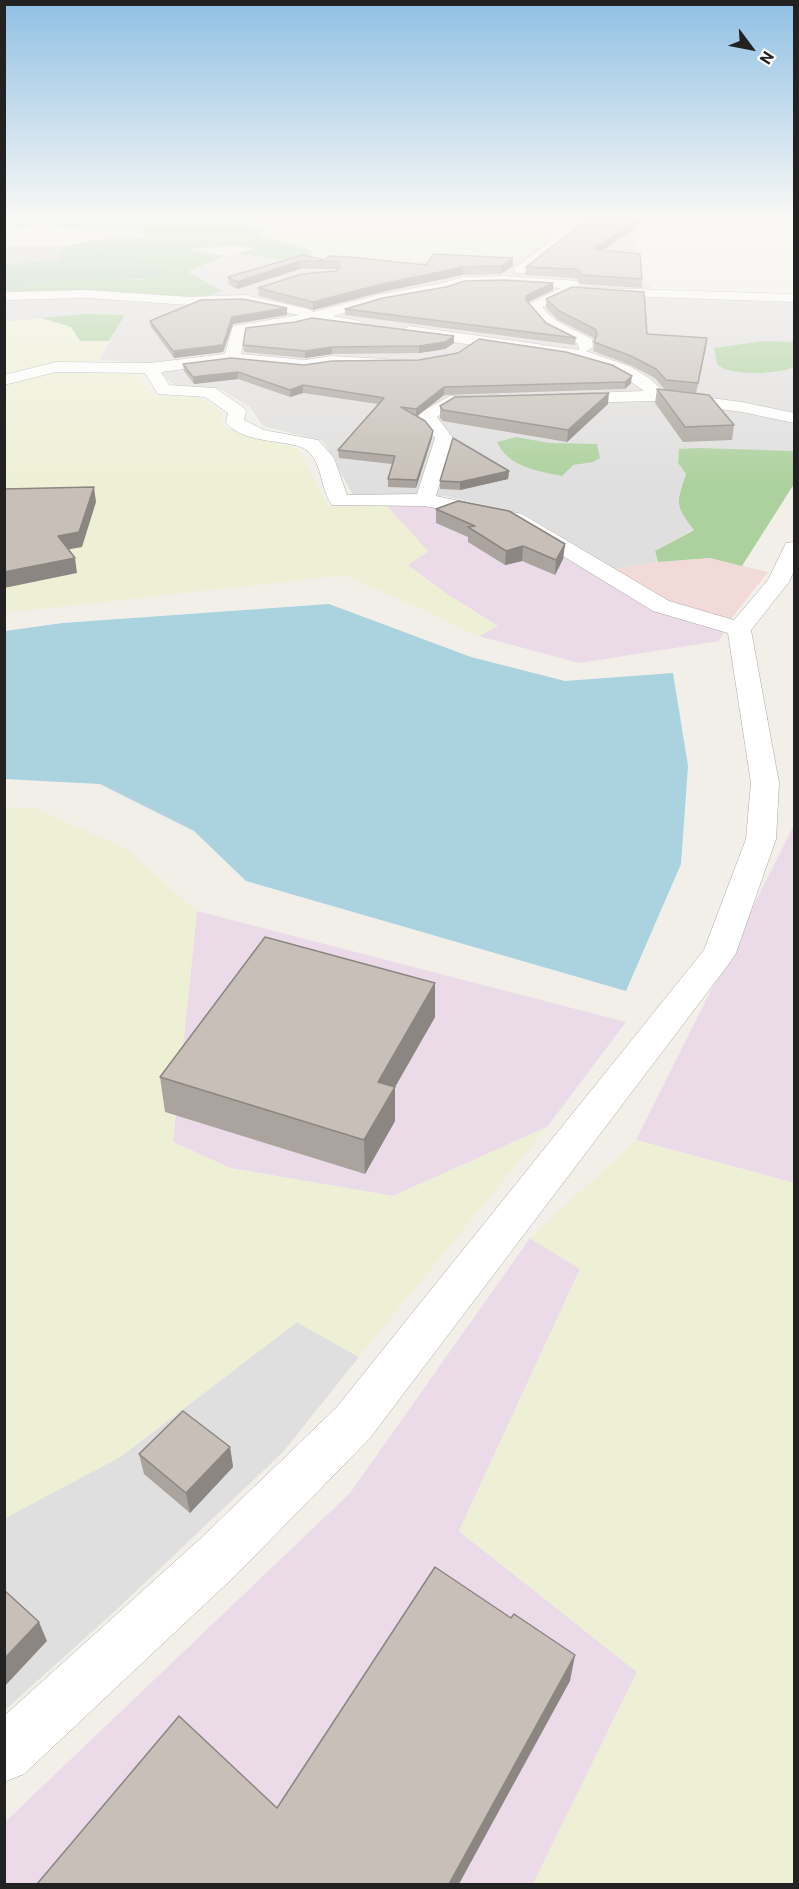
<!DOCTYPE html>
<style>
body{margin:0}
#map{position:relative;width:799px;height:1889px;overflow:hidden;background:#f2efe9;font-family:Roboto,sans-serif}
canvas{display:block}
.frame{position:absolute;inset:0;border:6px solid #222;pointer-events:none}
.north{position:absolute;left:721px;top:18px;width:60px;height:60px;-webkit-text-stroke:4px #fff;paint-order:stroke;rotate:122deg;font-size:16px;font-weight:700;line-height:24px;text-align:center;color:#222}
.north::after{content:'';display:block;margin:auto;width:21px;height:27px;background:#222;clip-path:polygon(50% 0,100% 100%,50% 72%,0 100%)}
</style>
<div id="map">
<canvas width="799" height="1889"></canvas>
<div class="frame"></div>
<div class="north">N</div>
</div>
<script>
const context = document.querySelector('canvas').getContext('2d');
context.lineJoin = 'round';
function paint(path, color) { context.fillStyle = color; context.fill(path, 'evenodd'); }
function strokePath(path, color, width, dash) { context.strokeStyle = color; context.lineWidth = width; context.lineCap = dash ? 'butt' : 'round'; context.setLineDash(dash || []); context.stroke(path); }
const residential = new Path2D(`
 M 568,219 L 643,219 L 634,266 L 653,290 L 794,295 L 794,451 L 679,449 L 678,463 L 686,474 L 679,496 L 694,529 L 655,551 L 658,562 L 615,569 L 524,514 L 445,496 L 353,495 L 323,441 L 263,426 L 250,407 L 220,389 L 176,386 L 146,363 L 99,360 L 125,315 L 5,322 L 5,289 L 11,292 L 140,295 L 225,256 L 237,254 L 281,260 L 425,259 L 511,264 L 561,232 Z
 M 297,1322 L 359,1357 L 283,1452 L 115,1611 L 5,1710 L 5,1518 L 120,1457 Z`);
const commercial = new Path2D(`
 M 710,558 L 768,572 L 730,620 L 667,603 L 615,569 L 658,562 Z`);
const industrial = new Path2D(`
 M 428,504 L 507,521 L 657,611 L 730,620 L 719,641 L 579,663 L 479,636 L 497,626 L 447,594 L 407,565 L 427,552 L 386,505 Z
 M 794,825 L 794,1183 L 636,1140 Z
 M 197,911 L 626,1022 L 547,1127 L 393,1196 L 230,1168 L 173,1142 Z
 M 530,1238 L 580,1269 L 459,1531 L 637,1672 L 533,1884 L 5,1884 L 5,1822 L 350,1493 Z`);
const religious = new Path2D(`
 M 5,247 L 44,246 L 63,247 L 61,260 L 5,264 Z`);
const farmland = new Path2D(`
 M 275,219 L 568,219 L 561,232 L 512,264 L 425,259 L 413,267 L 312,258 L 311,249 L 260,236 L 263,232 L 247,225 Z
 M 42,318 L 71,327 L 81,341 L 109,341 L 99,360 L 5,376 L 5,322 Z
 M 57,373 L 135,373 L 154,396 L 200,397 L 222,412 L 223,427 L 298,449 L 329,507 L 386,505 L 428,551 L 408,565 L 447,594 L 498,626 L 479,636 L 346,575 L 5,613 L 4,384 Z
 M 35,808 L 126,849 L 197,911 L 173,1142 L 230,1168 L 393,1196 L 547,1127 L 359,1357 L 297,1322 L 120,1457 L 5,1518 L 4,809 Z
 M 636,1140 L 794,1183 L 794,1884 L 533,1884 L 637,1672 L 459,1531 L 580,1269 L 530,1238 Z`);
const forest = new Path2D(`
 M 5,219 L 275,219 L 248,225 L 263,231 L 260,236 L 311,250 L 312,258 L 281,260 L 237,254 L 255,248 L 232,246 L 190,249 L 225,256 L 188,272 L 222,291 L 204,297 L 11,292 C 52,276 99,279 142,280 L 134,256 L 139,253 L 61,255 L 63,247 C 90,239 121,236 149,238 L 140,231 L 87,231 L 37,224 L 20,230 L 12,223 L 5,223 Z
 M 84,314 L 125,315 L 109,341 L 80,341 L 71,327 L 42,318 Z
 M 764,341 L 794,342 L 794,367 C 779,374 729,377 717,364 L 714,348 Z
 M 517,437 L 549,443 L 597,444 L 600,458 L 593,462 L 573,465 L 562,476 C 538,471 508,467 497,442 Z
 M 699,448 L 794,451 L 794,484 L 742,566 L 710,558 L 658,562 L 655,551 L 694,530 C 675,505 676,504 686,474 L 678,463 L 679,449 Z`);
const cemetery = new Path2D(`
 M 141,253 L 134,256 L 167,271 L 167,276 C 116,285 61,272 11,292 L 5,289 L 5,264 L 60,260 L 61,255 Z`);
const water = new Path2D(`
 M 329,604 L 471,657 L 565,681 L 673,673 L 688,766 L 681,864 L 626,991 L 246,881 L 194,831 L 100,784 L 5,779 L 5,631 L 63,623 Z`);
const minor = new Path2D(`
 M 574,219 L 586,219 L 586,224 L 526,273 L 516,273 L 514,270 L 516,267 L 574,223 Z
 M 504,276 L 577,281 L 579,284 L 574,292 L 542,307 C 555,324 574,329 592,339 L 593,347 L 586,351 L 631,367 L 649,378 L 664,392 L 742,402 L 794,413 L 794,423 L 742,412 L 659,401 L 565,403 L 559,402 L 556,398 L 559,394 L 644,391 L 620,374 L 582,360 L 409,336 L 401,331 L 409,326 L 579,350 L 578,344 L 547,328 L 527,305 L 561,288 L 504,284 L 464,285 L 445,291 L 383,302 L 333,316 L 360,321 L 363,324 L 360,327 L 355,329 L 312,322 L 295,327 L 245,333 L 241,354 L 305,360 L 332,356 L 387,359 L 389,362 L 381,367 L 332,366 L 305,370 L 232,363 L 161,372 L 169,385 L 215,388 L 243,407 L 246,411 L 244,420 L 264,430 L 318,440 L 334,458 L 347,495 L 417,494 L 435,438 L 418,416 L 421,412 L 450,396 L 498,395 L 501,399 L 498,403 L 454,406 L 437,417 L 453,438 L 436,496 L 522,514 L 669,601 L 734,620 L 768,580 L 786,543 L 794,542 L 794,571 L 789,582 L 751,630 L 779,783 L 776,839 L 736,953 L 731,961 L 370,1438 L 236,1575 L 24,1774 L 4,1782 L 4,1716 L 200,1539 L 336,1408 L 704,950 L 746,839 L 751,783 L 728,633 L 653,611 L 509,523 L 425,506 L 332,505 C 320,488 323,465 308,451 C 293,438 243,446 226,422 L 228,413 L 205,397 L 158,394 L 145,373 L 56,372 L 4,385 L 4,375 L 56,362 L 150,363 L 225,354 L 233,326 L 299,315 L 244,303 L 189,305 L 87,298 L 4,300 L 4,292 L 87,290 L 189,297 L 244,295 L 309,309 L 313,312 L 382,294 L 442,283 L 463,277 Z
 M 598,288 L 794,294 L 794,302 L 593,295 L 591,292 Z`);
const wall = new Path2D(`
 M 647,219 L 603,250 L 642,279 L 642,288 L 580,284 L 577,279 L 572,278 L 525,275 L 526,267 Z
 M 303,255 L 324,260 L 426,265 L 513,258 L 513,266 L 500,274 L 462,275 L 382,292 L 313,310 L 259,296 L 258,288 L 336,271 L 338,269 L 300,269 L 237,289 L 229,285 L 228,277 Z
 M 553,290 L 528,302 L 546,323 L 576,338 L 575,345 L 345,315 L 345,309 Z
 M 546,299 L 647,334 L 706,347 L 696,393 L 665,390 L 655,378 L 630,365 L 593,351 L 595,339 L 594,338 L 558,320 L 546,308 Z
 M 287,315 L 233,324 L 223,352 L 174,358 L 151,327 L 150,321 Z
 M 454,343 L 445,349 L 419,353 L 332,354 L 305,358 L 244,352 L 243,345 Z
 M 419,360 L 631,383 L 625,389 L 444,395 L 417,416 L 432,438 L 416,488 L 388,487 L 388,479 L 392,464 L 339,458 L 338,450 L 378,404 L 303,393 L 290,397 L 238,379 L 194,384 L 184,371 L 183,364 L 304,365 Z
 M 657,389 L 734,425 L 732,440 L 683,442 L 655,403 Z
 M 608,404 L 567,442 L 443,421 L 440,418 L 440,406 Z
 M 509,471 L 508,479 L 460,490 L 440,489 L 440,481 Z
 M 436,509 L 565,544 L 563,559 L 555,575 L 522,561 L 505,565 L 468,542 L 468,537 L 436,523 Z
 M 435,983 L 435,1017 L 395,1087 L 395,1121 L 365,1174 L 165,1112 L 160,1077 Z
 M 230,1447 L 233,1467 L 190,1513 L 144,1474 L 139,1454 Z`);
const shadedWall = new Path2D(`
 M 637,219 L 647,219 L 593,258 L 594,249 Z
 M 513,258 L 513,266 L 500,274 L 501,266 Z
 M 300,261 L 300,269 L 237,289 L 237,282 Z
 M 463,267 L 462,275 L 382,292 L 313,310 L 313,302 L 382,284 Z
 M 553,283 L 553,290 L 526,303 L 526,296 Z
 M 287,308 L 287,315 L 233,324 L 223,352 L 174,358 L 173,351 L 232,317 Z
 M 454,336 L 454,343 L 445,349 L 419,353 L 419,346 Z
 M 707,338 L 706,347 L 696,393 Z
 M 332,347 L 332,354 L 305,358 L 305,351 Z
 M 238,372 L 238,379 L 194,384 L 193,377 Z
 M 632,376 L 631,383 L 625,389 L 625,382 Z
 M 303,385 L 303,393 L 290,397 L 290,390 Z
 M 444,387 L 444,395 L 416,417 L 416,409 Z
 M 609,393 L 608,404 L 567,442 L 568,430 Z
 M 433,431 L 432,438 L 416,488 L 417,480 Z
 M 509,471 L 508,479 L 460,490 L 460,482 Z
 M 94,487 L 96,502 L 82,547 L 60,551 L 58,536 Z
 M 565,544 L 563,559 L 555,575 L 556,560 Z
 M 523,546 L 522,561 L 505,565 L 506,551 Z
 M 75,558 L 77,573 L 4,588 L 4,572 Z
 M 435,983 L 435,1017 L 395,1087 L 395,1121 L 365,1174 L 364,1140 L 378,1082 Z
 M 230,1447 L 233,1467 L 190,1513 L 186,1493 Z
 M 39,1622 L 47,1641 L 4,1687 L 4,1659 Z
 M 575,1655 L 570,1681 L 459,1884 L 449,1884 Z`);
const building = new Path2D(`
 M 587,219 L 637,219 L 594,249 L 640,254 L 642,279 L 581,275 L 578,270 L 573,269 L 526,267 Z
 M 434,254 L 513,258 L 501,266 L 463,267 L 382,284 L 313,302 L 258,288 L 302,274 L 336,271 L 340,267 L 338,261 L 300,261 L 237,282 L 228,277 L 303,255 L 324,260 L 330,256 L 349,257 L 426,265 Z
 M 504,280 L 553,283 L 526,296 L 526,300 L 546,323 L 576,338 L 345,309 L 383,298 L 446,287 L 465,281 Z
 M 572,287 L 644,292 L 647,334 L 707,338 L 698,383 L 666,380 L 656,369 L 631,356 L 594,342 L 597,334 L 595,329 L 559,311 L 546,299 Z
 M 243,299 L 287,308 L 232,317 L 223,345 L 173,351 L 150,321 L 201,300 Z
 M 312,318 L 454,336 L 445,342 L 419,346 L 332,347 L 305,351 L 243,345 L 246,328 L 295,322 Z
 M 479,339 L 566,352 L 612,365 L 632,376 L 625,382 L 444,387 L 416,409 L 401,407 L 425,421 L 433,431 L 417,480 L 388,479 L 395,456 L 338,450 L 384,398 L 303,385 L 290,390 L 238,372 L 193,377 L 183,364 L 231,358 L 304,365 L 332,361 L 419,360 L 458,353 Z
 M 657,389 L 709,395 L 734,425 L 685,427 Z
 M 609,393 L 568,430 L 443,410 L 440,406 L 455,397 Z
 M 453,438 L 509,471 L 460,482 L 440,481 Z
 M 94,487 L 79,532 L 58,536 L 75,558 L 4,572 L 4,489 Z
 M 458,501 L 509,511 L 565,544 L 556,560 L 523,546 L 506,551 L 468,527 L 475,526 L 436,509 Z
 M 265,937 L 435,983 L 378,1082 L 395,1087 L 364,1140 L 160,1077 Z
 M 183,1411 L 230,1447 L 186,1493 L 139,1454 Z
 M 435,1567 L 511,1618 L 514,1614 L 575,1655 L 449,1884 L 37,1884 L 179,1716 L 277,1808 Z
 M 4,1590 L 39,1622 L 4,1659 Z`);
paint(residential, '#e0dfdf');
paint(commercial, '#f2dad9');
paint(industrial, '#ebdbe8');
paint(religious, '#d0d0d0');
paint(farmland, '#eef0d5');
paint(forest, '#add19e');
paint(cemetery, '#aacbaf');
paint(water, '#aad3df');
strokePath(minor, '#a9a9a9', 1);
paint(minor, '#fff');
paint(wall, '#aba49e');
paint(shadedWall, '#8b8681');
paint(building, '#c7bfb8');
strokePath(building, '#8b8681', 1.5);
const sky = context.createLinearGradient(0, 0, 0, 484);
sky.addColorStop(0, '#8fc0e4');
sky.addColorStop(0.45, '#f9f8f5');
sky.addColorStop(1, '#f9f8f500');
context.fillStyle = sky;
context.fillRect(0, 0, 799, 484);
</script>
